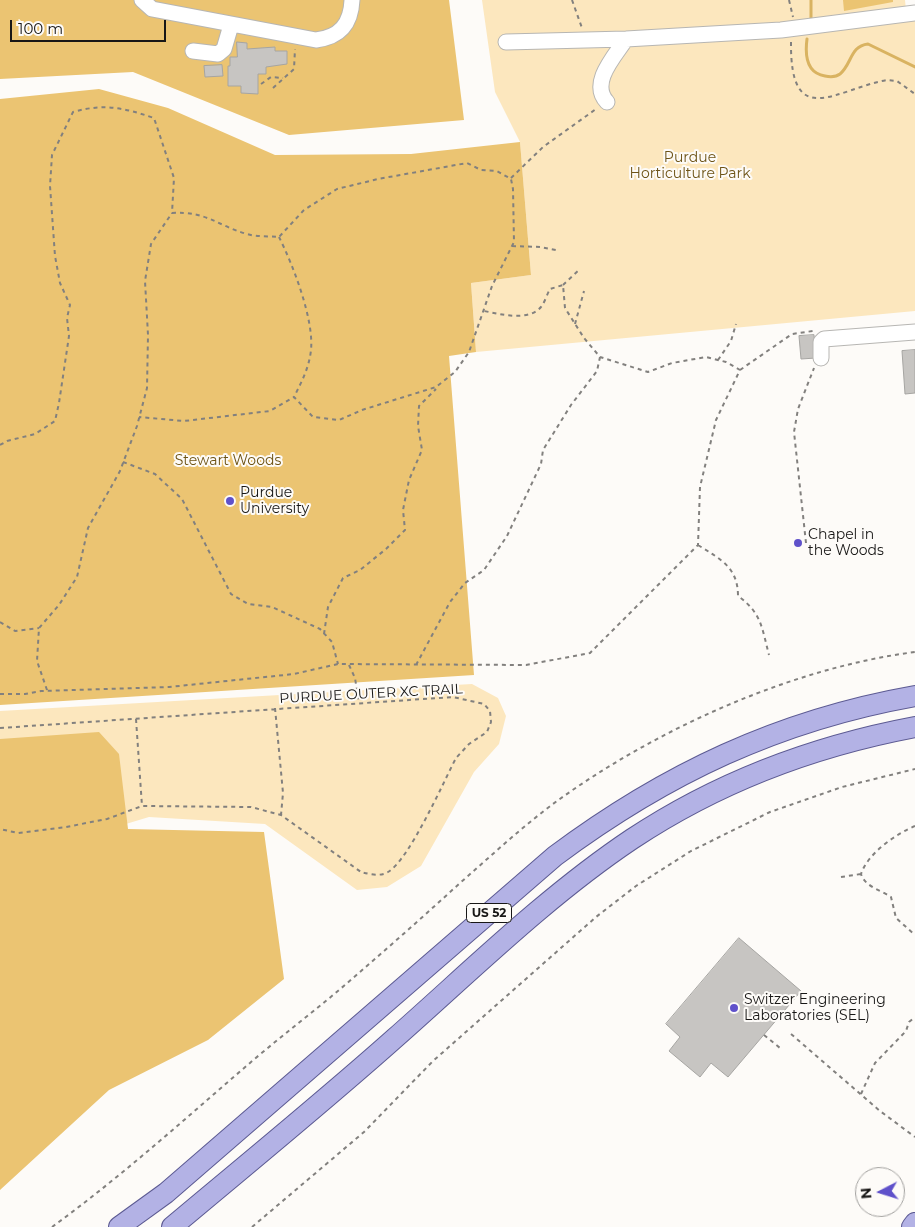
<!DOCTYPE html>
<style>
body{margin:0}
#map{position:relative;width:915px;height:1227px;overflow:hidden;background:#fdfbf8;font-family:Montserrat,sans-serif}
canvas{display:block}
.north{position:absolute;left:855px;top:1167px;width:50px;height:50px;box-sizing:border-box;background:#fdfbf8;border:1px solid #a1a09e;border-radius:50%;rotate:265deg;font-size:14px;font-weight:700;line-height:20px;text-align:center;color:#181716}
.north::after{content:'';display:block;margin:auto;width:18px;height:22px;background:#5f51ca;clip-path:polygon(50% 0,100% 100%,50% 72%,0 100%)}
.scale{position:absolute;left:10px;top:20px;width:156px;height:22px;box-sizing:border-box;border:2px solid #181716;border-top:0;padding-left:6px;font-size:15px;line-height:18px;white-space:nowrap;color:#181716;-webkit-text-stroke:4px #fdfbf8;paint-order:stroke}
</style>
<div id="map">
<canvas width="915" height="1227"></canvas>
<div class="north">N</div>
<div class="scale">100 m</div>
</div>
<script>
const context = document.querySelector('canvas').getContext('2d');
context.lineJoin = 'round';
function paint(path, color) { context.fillStyle = color; context.fill(path, 'evenodd'); }
function strokePath(path, color, width, dash) { context.strokeStyle = color; context.lineWidth = width; context.lineCap = dash ? 'butt' : 'round'; context.setLineDash(dash || []); context.stroke(path); }
function write(font, color, halo, rows, align = 'center') {
  context.font = font + ' Montserrat,sans-serif'; context.lineWidth = 4; context.setLineDash([]); context.textBaseline = 'middle'; context.strokeStyle = halo; context.fillStyle = color; for (const [text, x, y, turn = 0] of rows) {
    context.save(); context.translate(x, y); context.rotate((+turn || 0) * Math.PI / 180); context.textAlign = isNaN(turn) ? turn : align; if (halo) context.strokeText(text, 0, 0); context.fillText(text, 0, 0); context.restore();
  }
}
const green = new Path2D(`
 M 482,0 L 905,0 L 907,20 L 915,19 L 915,311 L 476,352 L 471,283 L 531,275 L 520,142 L 495,92 Z
 M 472,684 L 498,698 L 506,716 L 499,744 L 474,772 L 421,866 L 387,887 L 357,890 L 265,824 L 149,817 L 106,830 L 0,839 L 0,711 Z`);
const forest = new Path2D(`
 M 0,0 L 449,0 L 464,120 L 289,135 L 133,72 L 0,79 Z
 M 843,0 L 893,0 L 893,2 L 844,11 Z
 M 99,89 L 168,108 L 275,155 L 411,154 L 520,142 L 531,275 L 471,283 L 476,352 L 449,356 L 474,675 L 0,705 L 0,99 Z
 M 99,732 L 119,754 L 128,829 L 264,832 L 284,979 L 208,1040 L 109,1090 L 0,1190 L 0,739 Z`);
const stream = new Path2D(`
 M 811,0 L 811,19
 M 807,39 C 805,54 806,73 825,76 C 830,77 836,77 840,74 C 852,64 850,46 868,44 L 915,67`);
const building = new Path2D(`
 M 237,42 L 247,43 L 247,49 L 275,47 L 275,51 L 287,51 L 287,64 L 266,67 L 266,74 L 258,74 L 258,94 L 241,93 L 241,86 L 228,86 L 228,66 L 230,66 L 230,57 L 237,57 Z
 M 222,65 L 223,76 L 205,77 L 204,66 Z
 M 814,335 L 816,358 L 801,359 L 799,336 Z
 M 915,350 L 915,393 L 905,394 L 902,351 Z
 M 739,938 L 801,991 L 728,1077 L 711,1063 L 700,1077 L 669,1051 L 680,1037 L 666,1024 Z`);
const path = new Path2D(`
 M 572,0 L 582,28
 M 789,0 L 793,17
 M 791,42 C 790,132 836,89 887,80 L 897,81 L 915,94
 M 261,84 L 271,77 L 283,78
 M 273,88 L 294,69 L 295,49
 M 511,178 L 543,147 L 596,109
 M 279,237 C 293,265 314,319 311,350 C 309,368 302,381 294,397
 M 512,246 L 540,247 L 556,250
 M 563,285 L 580,269
 M 575,324 L 584,291
 M 718,360 L 731,341 L 736,324
 M 740,370 L 792,334 L 813,331
 M 0,445 L 7,441 L 35,434 L 55,421 L 59,403 L 69,336 L 67,318 L 70,305 L 60,283 L 55,256 L 50,186 L 52,155 L 73,112 C 105,103 124,108 154,118 L 174,178 L 172,213 C 207,211 218,226 247,234 C 257,237 269,236 279,237 L 304,210 L 337,189 L 378,179 L 467,163 L 481,170 L 497,171 L 511,179 L 513,189 L 514,242 L 492,286 L 469,352 L 455,372 L 436,387 L 362,410 L 339,420 L 313,417 L 294,397 L 270,411 L 184,421 L 139,417
 M 123,462 L 155,474 L 182,499 L 231,594 L 248,604 L 272,607 L 320,629 L 332,642 L 338,664
 M 806,543 L 794,432 L 798,409 L 814,368
 M 698,545 C 720,559 738,567 738,596 C 762,613 762,629 769,655
 M 0,622 L 15,631 L 39,628
 M 324,634 L 328,607 L 343,578 L 360,570 L 386,549 L 405,530 L 403,510 L 409,480 L 422,450 L 418,426 L 419,406 L 436,389
 M 349,665 L 355,678 L 359,703
 M 416,665 L 450,602 L 465,583 L 484,570 L 507,536 L 541,464 L 543,450 L 571,405 L 597,371 L 600,357 L 584,338 L 565,308 L 563,285 L 550,289 C 547,294 545,302 541,307 C 528,322 500,314 484,311
 M 47,690 L 37,661 L 39,628 L 59,605 L 77,577 L 88,528 L 120,471 L 137,426 L 147,388 L 148,335 L 145,281 L 151,244 L 172,213
 M 0,694 L 25,694 L 41,691 L 169,687 L 294,674 L 338,664 L 526,665 L 590,653 L 698,545 L 700,487 L 716,420 L 740,370 L 726,362 L 706,357 L 672,363 L 648,372 L 600,357
 M 275,708 L 283,793 L 281,815
 M 136,719 L 142,806
 M 0,728 L 453,697 L 484,704 L 490,711 L 491,722 L 487,732 L 469,744 L 456,758 C 443,783 409,860 388,872 C 380,877 369,874 361,872 L 281,815 L 251,807 L 142,806 L 107,819 L 66,827 L 18,833 L 0,829
 M 915,826 C 896,834 868,853 861,874 C 865,887 881,890 891,897 L 896,918 L 915,935
 M 841,877 L 861,874
 M 791,1034 L 880,1111 L 915,1137
 M 764,1035 L 780,1048
 M 861,1094 L 875,1063 L 906,1031 L 909,1022 L 915,1017
 M 52,1227 C 122,1176 186,1118 251,1062 C 285,1033 320,1007 353,978 C 389,947 425,915 460,883 C 492,855 523,826 557,801 C 657,729 791,668 915,652
 M 252,1227 L 364,1132 L 433,1061 L 596,917 L 636,886 L 691,851 L 770,812 L 842,787 L 915,769`);
const minor = new Path2D(`
 M 142,0 L 152,9 L 316,40 C 340,37 351,24 352,0
 M 506,42 L 626,39 L 781,30 L 915,13
 M 193,51 L 218,54 L 224,49 L 231,25
 M 607,102 C 589,83 615,56 626,39
 M 821,358 L 821,342 L 824,339 L 915,332`);
const major = new Path2D(`
 M 119,1227 L 166,1193 L 555,856 C 665,774 779,720 915,696
 M 172,1227 C 247,1164 322,1103 395,1038 C 472,970 547,896 632,839 C 718,782 814,746 915,727
 M 912,1227 L 915,1223`);
const markers = [
 [230,501,5,"#5f51ca"],
 [798,543,5,"#5f51ca"],
 [734,1008,5,"#5f51ca"]
];
const shields = [
 [489,913,45]
];
const shieldNames = [
 ["US 52",489,913]
];
const parkNames = [
 ["Purdue",690,158],
 ["Horticulture Park",690,174],
 ["Stewart Woods",228,461]
];
const poiNames = [
 ["Purdue",240,493],
 ["University",240,509],
 ["Chapel in",808,535],
 ["the Woods",808,551],
 ["Switzer Engineering",744,1000],
 ["Laboratories (SEL)",744,1016]
];
const streetNames = [
 ["PURDUE OUTER XC TRAIL",371,694,-3]
];
paint(green, '#fce7be');
paint(forest, '#ebc472');
strokePath(stream, '#d9b361', 3);
paint(building, '#c7c5c2');
strokePath(building, '#a6a5a2', 1);
strokePath(minor, '#b7b6b3', 17);
strokePath(major, '#5c5a92', 22);
strokePath(path, '#82807e', 2, [4, 4]);
strokePath(minor, '#fff', 15);
strokePath(major, '#b3b2e5', 20);
for (const [x, y, r, color] of markers) { const dot = new Path2D(); dot.arc(x, y, r, 0, 2 * Math.PI); context.fillStyle = color; context.fill(dot); strokePath(dot, '#fdfbf8', 2); }
for (const [x, y, w] of shields) { const box = new Path2D(); box.roundRect(x - w / 2, y - 9.5, w, 19, 4); context.fillStyle = '#fdfbf8'; context.fill(box); strokePath(box, '#181716', 1); }
write('bold 12px', '#181716', null, shieldNames);
write('14px', '#6e5416', '#fdfbf8', parkNames);
write('14px', '#181716', '#fdfbf8', poiNames, 'left');
write('14px', '#181716', '#fdfbf8', streetNames);
</script>
